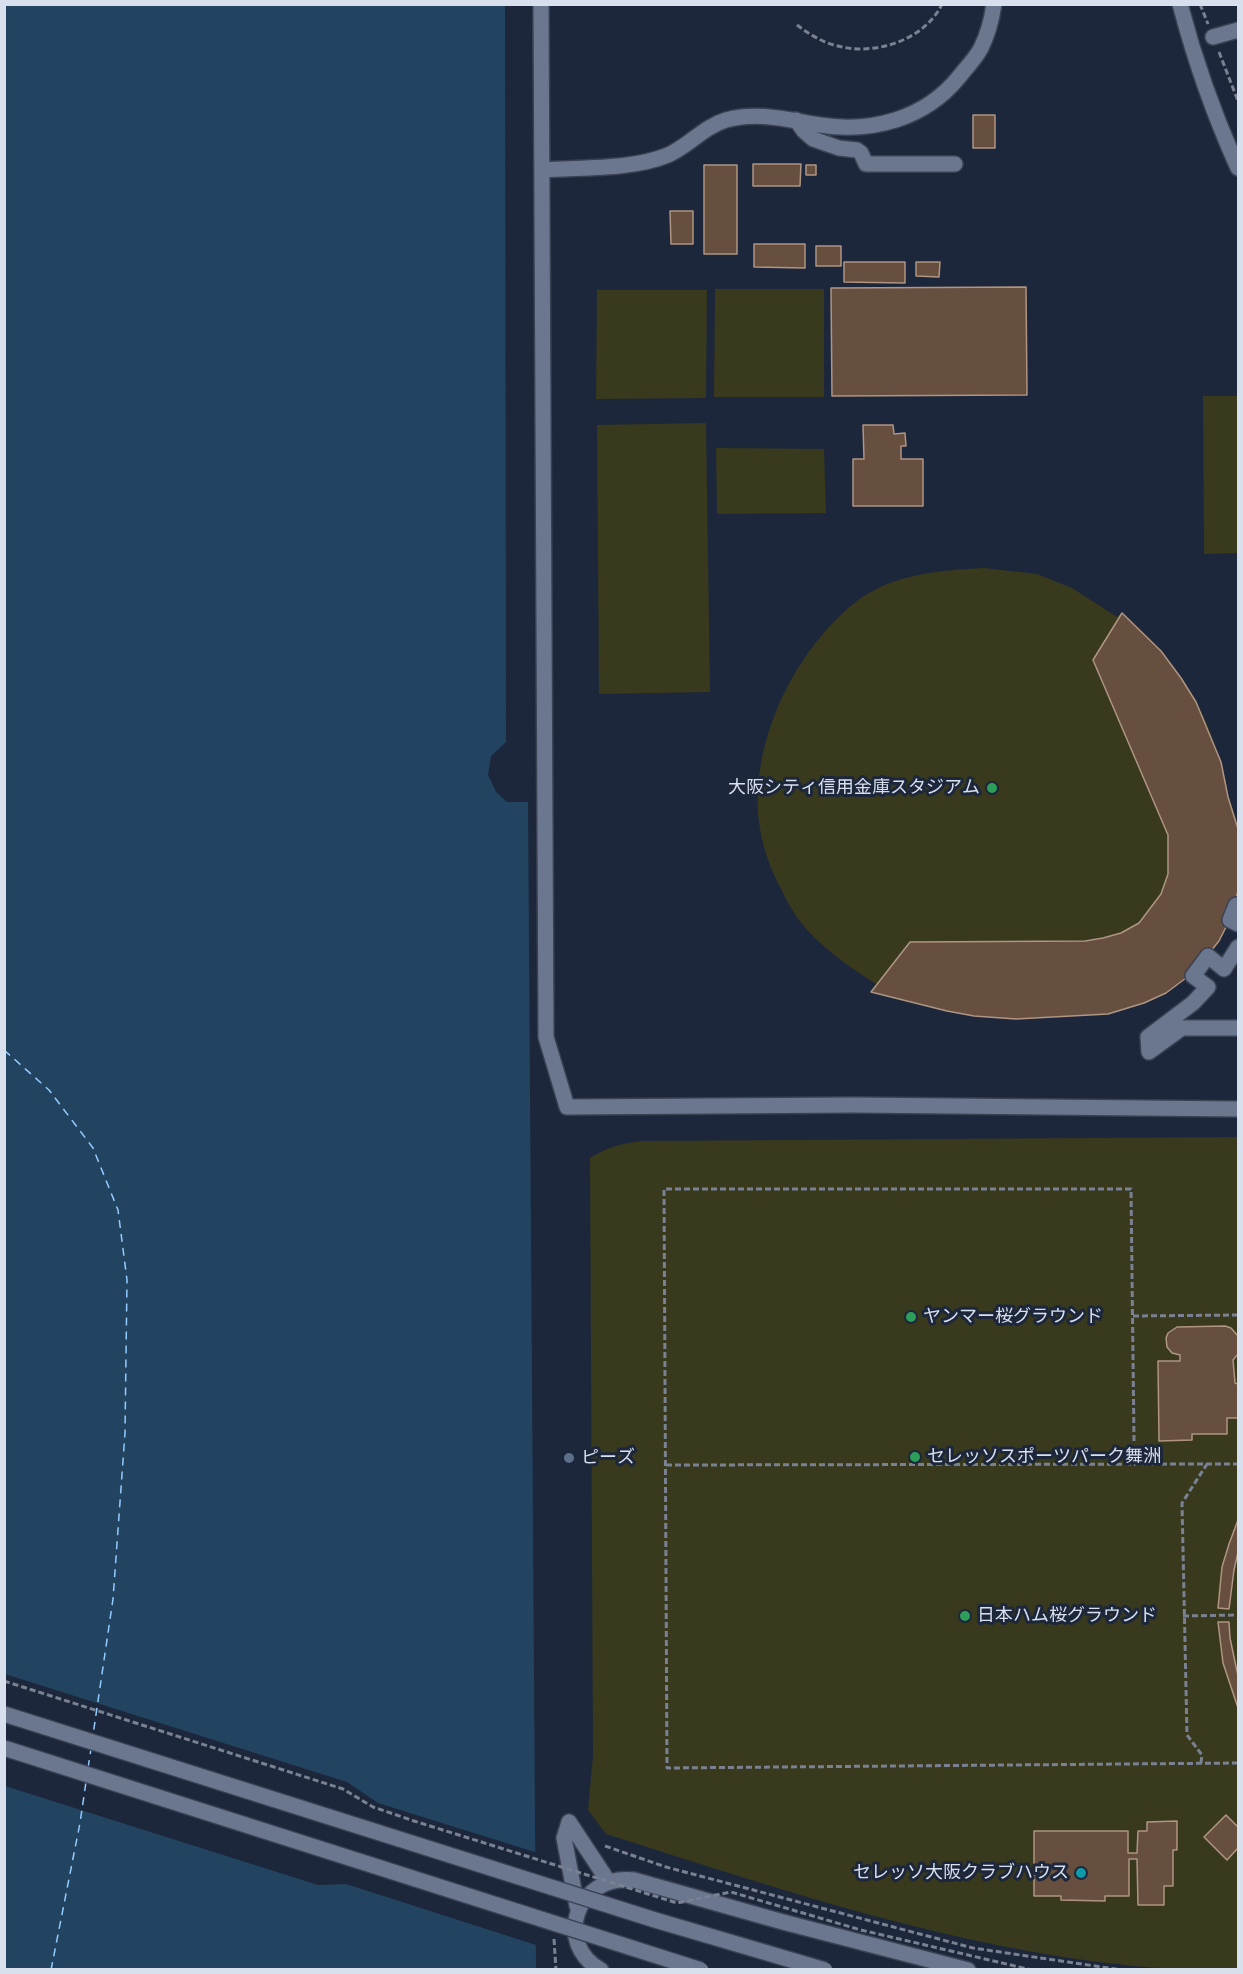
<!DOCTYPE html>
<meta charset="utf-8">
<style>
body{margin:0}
#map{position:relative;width:1243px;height:1974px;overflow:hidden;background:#1d273b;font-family:"Archivo Narrow",sans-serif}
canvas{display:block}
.frame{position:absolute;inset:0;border:6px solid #d8dfed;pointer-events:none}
</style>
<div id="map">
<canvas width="1243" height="1974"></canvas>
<div class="frame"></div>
</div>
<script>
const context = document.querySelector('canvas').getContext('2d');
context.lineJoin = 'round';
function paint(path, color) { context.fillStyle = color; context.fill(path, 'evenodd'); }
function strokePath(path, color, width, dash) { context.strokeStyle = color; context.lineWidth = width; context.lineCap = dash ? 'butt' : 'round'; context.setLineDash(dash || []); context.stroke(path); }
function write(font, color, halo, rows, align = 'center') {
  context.font = font + ' "Archivo Narrow","Noto Sans JP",sans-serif'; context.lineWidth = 6; context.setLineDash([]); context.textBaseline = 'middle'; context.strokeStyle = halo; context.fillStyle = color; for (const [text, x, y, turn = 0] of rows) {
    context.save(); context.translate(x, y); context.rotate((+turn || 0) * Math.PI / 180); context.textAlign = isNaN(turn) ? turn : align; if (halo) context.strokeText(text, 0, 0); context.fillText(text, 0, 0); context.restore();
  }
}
const green = new Path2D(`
 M 715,289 L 824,289 L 824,397 L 714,397 Z
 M 597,290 L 707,290 L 706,398 L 596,399 Z
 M 1203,396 L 1238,396 L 1238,553 L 1204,554 Z
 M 706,423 L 710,692 L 599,694 L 597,425 Z
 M 716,448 L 824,449 L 826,513 L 717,514 Z
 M 983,568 L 1037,574 L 1072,588 L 1117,617 L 1122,613 C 1147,641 1176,668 1195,700 C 1212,729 1220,762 1228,795 C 1231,807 1237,818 1238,830 C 1240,846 1241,879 1238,894 C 1225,960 1170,999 1108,1014 L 1016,1019 L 974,1016 L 947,1011 L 871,992 L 876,984 C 852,969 828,952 808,931 C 797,919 788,904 781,889 C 749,829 752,771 777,709 C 794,668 824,625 861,598 C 895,574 943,570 983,568 Z
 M 1238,1137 L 1238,1969 C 1204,1969 1169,1970 1134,1966 C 952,1948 779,1889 606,1834 L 588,1810 L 593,1756 L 590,1158 C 607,1147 623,1143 643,1141 Z`);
const water = new Path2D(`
 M 5,5 L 505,5 L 506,742 L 491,756 L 488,775 L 496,792 L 507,802 L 528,802 L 536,1969 L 5,1970 Z`);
const pier = new Path2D(`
 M 5,1674 L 347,1782 L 378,1803 L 538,1853 L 539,1946 L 346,1884 L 318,1885 L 5,1786 Z`);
const ferry = new Path2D(`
 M 4,1050 L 49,1090 L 93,1148 L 118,1210 L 127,1280 L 125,1433 L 113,1599 L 93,1735
 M 88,1768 L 91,1749
 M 51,1970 L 80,1823 L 86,1782`);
const building = new Path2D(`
 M 973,115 L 995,115 L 995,148 L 973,148 Z
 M 753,164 L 801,164 L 800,186 L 753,186 Z
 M 704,165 L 737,165 L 737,254 L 704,254 Z
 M 806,165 L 816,165 L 816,175 L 806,175 Z
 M 670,211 L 693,211 L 693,244 L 671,244 Z
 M 754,244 L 805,244 L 805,268 L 754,267 Z
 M 816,246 L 841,246 L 841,266 L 816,266 Z
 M 844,262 L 905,262 L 905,283 L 844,282 Z
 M 916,262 L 940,262 L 939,277 L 916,276 Z
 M 1026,287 L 1027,395 L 832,396 L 831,288 Z
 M 863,425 L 893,425 L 894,434 L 905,433 L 906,446 L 901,446 L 901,459 L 923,459 L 923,506 L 853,506 L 853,459 L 864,459 Z
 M 1122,613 L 1161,651 L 1181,678 L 1196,702 L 1221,762 L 1228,797 L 1238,829 L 1238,891 L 1231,917 L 1219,941 L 1194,972 L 1166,993 L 1144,1003 L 1108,1014 L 1016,1019 L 974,1016 L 947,1011 L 871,992 L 910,942 L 1085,941 L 1103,938 L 1121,933 L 1139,923 L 1161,894 L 1168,874 L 1168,835 L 1093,660 Z
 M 1225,1326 L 1231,1328 L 1238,1336 L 1238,1354 L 1233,1360 L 1235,1383 L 1238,1384 L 1238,1418 L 1227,1418 L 1227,1434 L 1192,1434 L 1192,1440 L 1159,1441 L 1158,1361 L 1180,1361 L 1180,1355 L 1172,1353 L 1167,1347 L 1166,1338 L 1168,1333 L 1177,1327 Z
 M 1238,1520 L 1238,1552 L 1234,1570 L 1229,1609 L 1218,1608 L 1222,1567 L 1229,1544 Z
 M 1218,1622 L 1229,1622 L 1230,1638 L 1238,1676 L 1238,1708 L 1223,1663 Z
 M 1226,1815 L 1238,1827 L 1238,1848 L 1227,1860 L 1204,1837 Z
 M 1177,1821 L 1177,1850 L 1173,1850 L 1173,1886 L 1164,1886 L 1164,1905 L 1138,1905 L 1137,1859 L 1129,1859 L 1129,1896 L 1105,1896 L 1105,1901 L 1061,1900 L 1061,1896 L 1034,1896 L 1034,1831 L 1128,1831 L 1128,1853 L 1137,1853 L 1138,1831 L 1147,1831 L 1147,1822 Z`);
const path = new Path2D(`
 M 1200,4 L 1208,24
 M 797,25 C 809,34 823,43 838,46 C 875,56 925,40 942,4
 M 1219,52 L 1238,101
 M 1133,1316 L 1238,1315
 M 1134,1441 L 1131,1189 L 664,1189 L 667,1768 L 1238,1763
 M 666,1465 L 1238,1464
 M 1183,1616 L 1238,1615
 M 1201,1763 L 1202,1755 L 1187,1735 L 1182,1503 L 1207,1464
 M 605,1846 L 666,1867 L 973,1948 L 1122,1970
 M 554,1939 L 556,1970`);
const minor = new Path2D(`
 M 541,4 L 546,1037 L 567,1107 L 854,1105 L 1238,1109
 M 1180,4 C 1195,61 1214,115 1238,168
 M 1213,37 L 1238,30
 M 796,120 L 804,131 L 813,139 L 839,148 L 857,150 L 861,153 L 866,164 L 955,164
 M 542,170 C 581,167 632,170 668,155 C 689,146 703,127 726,120 C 757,111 789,120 820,125 C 872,133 925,119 959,77 C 966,68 976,58 981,48 C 987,36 992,18 994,4
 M 1238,906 L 1236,905 L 1230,920 L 1238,924
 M 1238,947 L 1224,969 L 1208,956 L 1193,976 L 1208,987 L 1193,1003 L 1148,1037 L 1149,1052 L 1182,1028 L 1238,1028
 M 569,1822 L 564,1838 L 577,1906
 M 569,1822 L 608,1881
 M 601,1970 C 553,1943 576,1874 634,1880 L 783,1922 L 968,1970`);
const pathBridge = new Path2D(`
 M 4,1681 L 343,1789 L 373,1807 L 414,1821 L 677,1903 L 731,1892 L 861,1930 L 1032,1970`);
const minorBridge = new Path2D(`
 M 4,1714 L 655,1920 L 825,1970
 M 4,1748 L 701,1970`);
const markers = [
 [992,788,6,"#2e9e5b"],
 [911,1317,6,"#2e9e5b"],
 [915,1457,6,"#2e9e5b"],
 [569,1458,6,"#5c6f8a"],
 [965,1616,6,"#2e9e5b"],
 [1081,1873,6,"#0f9aa8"]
];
const poiNames = [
 ["大阪シティ信用金庫スタジアム",980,788,"right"],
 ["ヤンマー桜グラウンド",923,1317],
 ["セレッソスポーツパーク舞洲",927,1457],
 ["ピーズ",581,1458],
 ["日本ハム桜グラウンド",977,1616],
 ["セレッソ大阪クラブハウス",1069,1873,"right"]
];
paint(green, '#38391d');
paint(water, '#234461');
paint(pier, '#1d273b');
strokePath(ferry, '#93cbff', 1.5, [8, 6]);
paint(building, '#674f3f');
strokePath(building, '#af9583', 1.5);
strokePath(minor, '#394153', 18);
strokePath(path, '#798192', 3, [6, 3]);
strokePath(minor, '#6a778f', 15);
strokePath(minorBridge, '#394153', 18, []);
strokePath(pathBridge, '#798192', 3, [6, 3]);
strokePath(minorBridge, '#6a778f', 15);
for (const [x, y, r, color] of markers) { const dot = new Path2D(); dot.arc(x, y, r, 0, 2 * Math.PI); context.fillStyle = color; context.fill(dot); strokePath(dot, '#1d273b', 2); }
write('18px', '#d8dfed', '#1d273b', poiNames, 'left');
</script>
